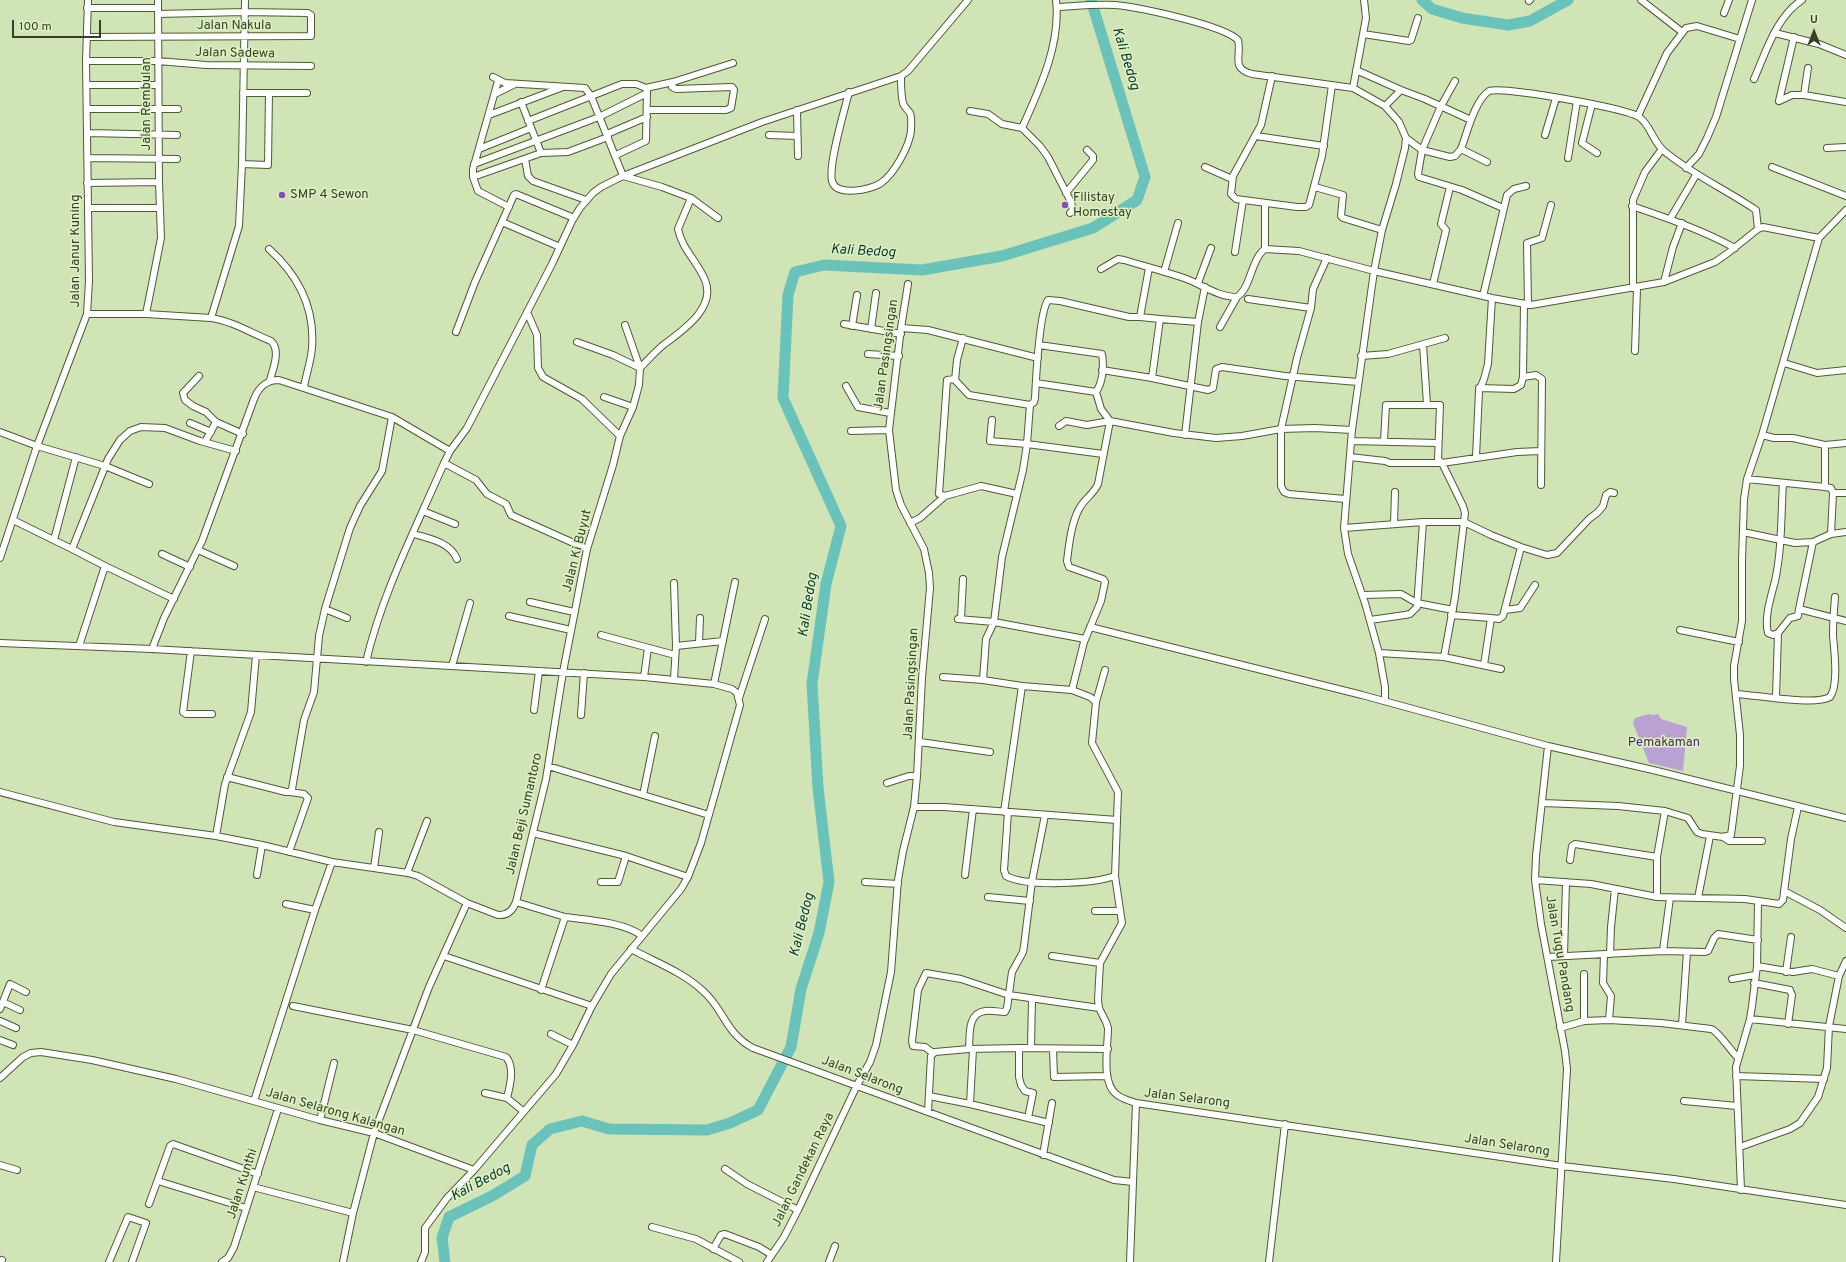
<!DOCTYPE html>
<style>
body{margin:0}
#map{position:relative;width:1846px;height:1262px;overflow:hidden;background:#d0e4b5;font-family:Overpass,sans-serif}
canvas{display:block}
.north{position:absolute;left:1794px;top:12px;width:40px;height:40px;-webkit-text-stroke:3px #ddf1c2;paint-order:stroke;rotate:0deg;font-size:11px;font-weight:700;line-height:16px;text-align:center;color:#373e2c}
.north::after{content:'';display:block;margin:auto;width:14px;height:18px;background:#373e2c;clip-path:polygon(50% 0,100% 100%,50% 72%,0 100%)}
.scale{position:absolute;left:12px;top:20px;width:89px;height:18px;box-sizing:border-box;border:2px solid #373e2c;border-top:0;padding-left:5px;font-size:12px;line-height:14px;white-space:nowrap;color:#373e2c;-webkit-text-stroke:3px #ddf1c2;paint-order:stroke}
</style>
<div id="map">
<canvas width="1846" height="1262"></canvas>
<div class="north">U</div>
<div class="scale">100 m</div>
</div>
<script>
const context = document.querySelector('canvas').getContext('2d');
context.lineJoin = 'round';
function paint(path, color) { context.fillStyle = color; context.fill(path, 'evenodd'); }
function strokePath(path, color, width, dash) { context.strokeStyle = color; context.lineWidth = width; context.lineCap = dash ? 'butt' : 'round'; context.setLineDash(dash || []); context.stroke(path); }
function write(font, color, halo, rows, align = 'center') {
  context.font = font + ' Overpass,sans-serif'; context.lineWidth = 3; context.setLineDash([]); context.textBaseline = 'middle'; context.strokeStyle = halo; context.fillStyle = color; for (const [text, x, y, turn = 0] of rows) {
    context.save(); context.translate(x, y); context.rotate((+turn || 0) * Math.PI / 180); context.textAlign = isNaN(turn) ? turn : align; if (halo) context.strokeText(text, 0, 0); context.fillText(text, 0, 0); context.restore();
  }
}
const green = new Path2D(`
 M 1649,714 L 1653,715 L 1658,714 L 1661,719 L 1687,727 L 1683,771 L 1649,763 L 1633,723 L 1635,718 Z`);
const river = new Path2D(`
 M 1422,0 L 1432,9 L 1462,18 L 1508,25 L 1530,21 L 1568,0
 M 445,1262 L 442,1238 L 449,1217 L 492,1196 L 525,1176 L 532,1145 L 550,1129 L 582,1121 L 609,1129 L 707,1130 L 730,1123 L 758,1110 L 791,1047 L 801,989 L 819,933 L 829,882 L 818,788 L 812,684 L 826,584 L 841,526 L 783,398 L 788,295 L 795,272 L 824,265 L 922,270 L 1002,256 L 1093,228 L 1137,200 L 1145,177 L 1091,0`);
const street = new Path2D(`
 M 245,0 L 242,164 L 239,226 L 211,318 C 232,321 251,333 271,341 C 281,350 273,369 270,380
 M 1641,0 L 1682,32
 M 1529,1 L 1530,0
 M 1057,7 C 1076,6 1096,4 1115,5 C 1138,7 1223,25 1238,40 C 1242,56 1230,68 1252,74 L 1353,88 L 1385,106 L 1399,122 L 1406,138 L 1405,148 L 1396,184 L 1382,230 L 1374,271 L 1299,251 L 1265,249 C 1251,259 1251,288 1237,297 C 1218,297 1201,284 1184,278 C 1164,271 1144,266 1124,260 L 1118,259 L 1101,269
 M 87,8 L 158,8
 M 1724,13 L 1729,0
 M 1775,33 L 1819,44 L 1846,55
 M 1363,34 L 1409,41 L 1411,40 L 1418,18
 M 87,37 L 311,36 L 311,15 L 308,13 L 244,12 L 158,14
 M 86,61 L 158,61 L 206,65 L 311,66
 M 1808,68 L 1804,95 L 1846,102
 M 1356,70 L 1401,90
 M 1272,76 L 1261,125 L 1233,176 L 1231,194 L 1236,199 L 1297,207 L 1306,207 L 1309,205 L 1322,156 L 1332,85
 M 493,77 L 505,83 L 585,88 L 591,96 L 623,176 L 662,187 L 691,198 L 718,218
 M 1754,79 C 1766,52 1776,17 1802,0
 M 498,81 L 473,169 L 473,177 L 478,191 L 509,207
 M 1455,81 L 1441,106 L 1422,150 L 1450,157 L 1455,156 L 1461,149
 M 88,85 L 158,85
 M 646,88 L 673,82 L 733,63
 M 1353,88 L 1366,18 L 1364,0
 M 849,92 C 844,112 828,165 832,181 C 836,197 871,190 881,183 C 894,174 909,147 911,131 C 911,126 912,117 910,113 C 908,110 904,107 903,103 C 901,95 901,85 901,76
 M 243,93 L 307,93
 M 495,94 L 515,84
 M 1779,101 L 1794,37
 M 1779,101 L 1792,95 L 1804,95
 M 521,102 L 541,153
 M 1592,104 L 1582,143 L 1597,153
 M 1385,106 L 1401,90 L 1425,99 L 1471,120
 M 88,109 L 178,109
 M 647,110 L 726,110 L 731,108 L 734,90 L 732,87 L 676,89 L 672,87 L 673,82
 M 797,110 L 798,156
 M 970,111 L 988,114 L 1002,124 L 1022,128 L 1040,146 L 1048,157 L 1071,202 L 1073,210 L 1070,213
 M 489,115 L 563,87
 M 1638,116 L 1667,53 L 1686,28 L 1697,26 L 1740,39
 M 528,121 L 622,84 L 636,84 L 646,88 L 647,91 L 646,141 L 616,155
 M 1022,128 C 1040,88 1061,44 1056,0
 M 88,133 L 177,135
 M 607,134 L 647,117
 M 769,135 L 797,136
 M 1545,135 L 1556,98
 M 1256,136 L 1324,146
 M 1406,138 L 1422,150 L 1418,174 L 1419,177 L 1462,190 L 1503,208
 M 1827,148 L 1846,147
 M 479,149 L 531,128
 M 88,158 L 177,159
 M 1568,158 L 1577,101
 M 525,159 L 528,176 L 533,181 L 586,200
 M 1487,162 L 1461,149 C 1467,133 1475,100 1489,91 C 1503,86 1625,108 1639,117 C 1650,124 1653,142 1664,151 C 1693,175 1725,189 1756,210 L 1758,229
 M 242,164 L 268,165 L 269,93
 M 474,164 L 599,117 L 647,93
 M 1205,167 L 1232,179
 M 1772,167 L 1846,196
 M 1686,168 L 1699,154 L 1707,138 L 1716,117 L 1752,0
 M 473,177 L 541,153 L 568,152 L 608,137
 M 87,183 L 159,182
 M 1315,187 L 1343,195 L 1341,216 L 1343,218 L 1382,230
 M 1066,193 L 1093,160 L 1093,156 L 1087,150
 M 1265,203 L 1265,249
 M 1632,206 C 1667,218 1702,230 1735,248
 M 88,208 L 160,208
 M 1670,219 L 1696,175
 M 502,222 L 560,247
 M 269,249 C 298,275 315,308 312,348 C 311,361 306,375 304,387
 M 1235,252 L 1243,200
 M 1327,258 L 1313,289 L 1311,308 L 1297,358 L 1281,429 L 1281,486 L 1284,492 L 1289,494 L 1345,499
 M 1164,272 L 1178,223
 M 1664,282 L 1673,247 L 1682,223
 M 1198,283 L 1211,248
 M 1433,284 L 1446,230 L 1441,224 L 1450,187
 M 1633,288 L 1633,200 L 1645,172 L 1662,149
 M 1483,296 L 1507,195 L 1514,189 L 1526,186
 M 1248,299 L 1311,308
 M 1528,305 L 1527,243 L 1542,238 L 1551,205
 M 527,312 L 537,335 L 538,368 L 543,377 L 582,399 L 620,436
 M 87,314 L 146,314 L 211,318
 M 146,314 L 161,238 L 159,182 L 158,0
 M 1140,317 L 1160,319
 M 844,324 L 901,334
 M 852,326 L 857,295
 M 1220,327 L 1237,297
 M 901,328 L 928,330 L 1038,358
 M 871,329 L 876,293
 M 456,332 L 475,282 L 514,195 L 516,194 L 574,218
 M 577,342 L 613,355 L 640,368
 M 1039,345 L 1102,354 C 1104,366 1103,382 1096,392
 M 1423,345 L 1427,404
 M 1635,351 L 1637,288
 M 868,354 L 899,356
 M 1361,356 L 1388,354 L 1445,338
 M 1784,363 L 1817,373 L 1846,370
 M 640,368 C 647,361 654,353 662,346 C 680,332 717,309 705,280 C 697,261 682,249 678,229 L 691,198
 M 1102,370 L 1152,378 L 1208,390 L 1213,388 L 1216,369 L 1222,367 L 1285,376 L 1358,382
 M 199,376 L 183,393 L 185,400 L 193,406 L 206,412 L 216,422 L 243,434
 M 1523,377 L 1536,375 L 1542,379 L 1541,485
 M 1152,378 L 1160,319 L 1198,322
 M 955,380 L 957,360 L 963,338
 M 1036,383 L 1096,392 L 1101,409 L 1110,421
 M 846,386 L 858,407 L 890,413
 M 1479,388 L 1514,389 L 1521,385 L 1523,377 L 1524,304
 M 604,397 L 633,407
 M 992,420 L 990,441 L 1027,444 L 1030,405 L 1034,402 L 1035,398 C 1036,379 1039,313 1048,300 L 1060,301 L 1129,317 L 1140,317 L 1149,268
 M 1110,421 L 1098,484 C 1094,494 1084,499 1079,509 C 1071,524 1069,545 1067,561 L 1069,567 L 1103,579 L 1105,582 L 1101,601 L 1084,642 L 1072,690 L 1090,697 L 1096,702 L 1092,743 L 1118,792 L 1115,876 L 1122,923 L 1100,963 L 1098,1000 L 1099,1008 L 1106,1022 L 1108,1028 C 1108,1047 1101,1082 1116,1094 C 1122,1099 1130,1101 1136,1103
 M 190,423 L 211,432
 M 1059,426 L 1066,421 L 1087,425 L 1110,421 L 1174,433 L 1216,438 L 1242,436 L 1281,429 L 1315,428 L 1352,430
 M 851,431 L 889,430
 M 0,432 L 37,446 L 105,466 L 149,484
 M 1185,435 L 1198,322 L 1205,287
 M 1762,435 L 1774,438 L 1793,438 L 1825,445 L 1846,443
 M 1351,441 L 1438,443
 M 205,442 L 216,422
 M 1350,457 L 1385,461 L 1390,463 L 1442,463 L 1517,452 L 1541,451
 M 1476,457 L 1479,391 L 1484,379 L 1488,364 L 1492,298
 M 444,463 L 476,480 L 487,494 L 506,504 L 511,515 L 587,549
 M 1747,479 L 1825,487 L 1825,445
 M 1783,483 C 1781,516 1782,549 1775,581 C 1771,597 1764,617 1768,633 L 1773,635 L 1778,633 L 1790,618 L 1798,616 L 1799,609 L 1846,621
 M 1825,487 L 1831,488 L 1833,493 L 1831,534
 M 1833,493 L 1846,493
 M 1017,494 L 981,486 L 945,496 L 939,494 L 947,380 L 954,379 L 969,395 L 1030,405
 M 423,511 L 455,524
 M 13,520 L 72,549
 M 910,523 L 920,518 L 945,496
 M 1394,524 L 1395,492
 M 1344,528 L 1423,522 L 1464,522 L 1491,535 L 1521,547 L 1547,555 L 1557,553 L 1590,518 L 1597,513 L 1603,506 L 1606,495 L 1610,492 L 1614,493
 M 1743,532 L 1795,543 L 1813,542 L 1831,534 L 1846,532
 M 414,534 C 430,539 450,542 457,559
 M 54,540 L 76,457
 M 198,550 L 234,566
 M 162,554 L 190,567
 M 0,558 L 37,446 L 87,314 L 89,281 L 86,61 L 88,0
 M 105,566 L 72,549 L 108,459 L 120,440 L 130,431 L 141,427 L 165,428 L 200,441 L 236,451
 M 1363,595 L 1401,594 L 1417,603 L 1453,610
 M 530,602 L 574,612
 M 325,609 L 347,618
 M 1799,609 L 1813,542
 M 1505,610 L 1520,608 L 1535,585
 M 1451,615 L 1491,618
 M 509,616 L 571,630
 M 958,619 L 994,622 L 1085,639
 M 961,619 L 963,579
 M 1370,620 L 1405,615 L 1410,614 L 1417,607 L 1423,522
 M 1090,627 L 1362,695 L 1548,746 L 1653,770 L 1846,818
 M 1680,630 L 1739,642
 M 601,635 L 675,655
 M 0,643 L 152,649 L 644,677 L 714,684 L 732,689 L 737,693 L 740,705 L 701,843 L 688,877 L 681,889 L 611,974 L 592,1006 L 573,1045 L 556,1074 L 474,1170 L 374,1133 L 320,1120 L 176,1079 L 92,1060 L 41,1052 L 31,1053 L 23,1057 L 0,1078
 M 699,643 L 700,618
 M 79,646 L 105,566 L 174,599
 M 676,646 L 723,641
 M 152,649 L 164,618 L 202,541 L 254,399 C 259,387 266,380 279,380 L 392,417 L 450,451
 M 191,651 L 183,712 L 186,714 L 212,714
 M 1379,653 L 1444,657 L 1455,597 L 1465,513 L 1463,506 L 1442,463 L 1438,459 L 1440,405 L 1386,405 L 1384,441
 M 1444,657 L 1501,669
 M 366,662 C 382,593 416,528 444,463 L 450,451 L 467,428 L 552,264 L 572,221 L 580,208 L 593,193 L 601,187 L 623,176 L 762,122 L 901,76 L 908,71 L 968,0
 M 1484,665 L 1491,618 L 1499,619 L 1503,616 L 1521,547
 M 452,666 L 470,603
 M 644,677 L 648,648
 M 943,677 L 983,680 L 1022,686
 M 674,679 L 676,646 L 674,583
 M 983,680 L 986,639 L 994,622 L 1002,557 L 1023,470 L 1027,444 L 1103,454
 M 714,684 L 735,582
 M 1736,694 C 1756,695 1815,706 1830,697 C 1839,685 1834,650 1833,635 C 1833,622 1834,609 1835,597
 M 1776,697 L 1778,633
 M 739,698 L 765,619
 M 1385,701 L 1385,687 L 1379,653 L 1365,603 L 1348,554 L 1344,528 L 1352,430 L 1374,271 L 1492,298 L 1531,305 L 1664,282 L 1715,262 L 1728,253 L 1758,229 L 1763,227 L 1819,238
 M 1096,702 L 1105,670
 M 534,710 L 539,671
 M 581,715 L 584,673
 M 920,742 L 990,752
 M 1548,746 L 1536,856 L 1535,880 L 1541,924 L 1565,1051 L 1567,1069 L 1556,1262
 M 548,766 L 709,815
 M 227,777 L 286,792 L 290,792 L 292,789 L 304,720 L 314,692 L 319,636 L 325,609 L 350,528 L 360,506 L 382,471 L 392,417
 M 887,783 L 909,776 L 917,776
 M 0,792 L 114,822 L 216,836 L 262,845 L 332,862 L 408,873 L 418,876 L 467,903 L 498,915 C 508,916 513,910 516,902 L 546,779 L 563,672 L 587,549 L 613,465 L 620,436 L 633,407 L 639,385 L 640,368 L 625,325
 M 643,795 L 655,736
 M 1543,803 L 1618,806 L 1665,811 L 1688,818 L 1697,832 L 1702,834 L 1723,837 L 1731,835 L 1740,766 L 1740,735 L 1734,679 L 1734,666 L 1742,621 L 1742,561 L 1744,499 L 1747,479 L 1762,435 L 1819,238 L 1846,210
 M 914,807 L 944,807 L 1117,820
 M 1004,812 L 1022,686 L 1072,690
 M 1008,812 L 1004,870 L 1006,876 C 1027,887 1092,884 1115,876
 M 533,833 L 626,856 L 688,877
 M 216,836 L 225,784 L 251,712 L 256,655
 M 1723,837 L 1729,841 L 1762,841
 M 289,852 L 308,798 L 304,794 L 290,792
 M 1570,860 L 1572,846 L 1575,844 L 1657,857
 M 374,868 L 379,832
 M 407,873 L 427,821
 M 257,875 L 262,845
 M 965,875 L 973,809
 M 1535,880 L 1591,884 L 1657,897 L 1745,899 L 1779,904 L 1783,900 L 1791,839 L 1798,807
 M 601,882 L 618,882 L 626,856
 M 865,882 L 898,884
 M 1784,891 L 1820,910 L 1846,928
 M 988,897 L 1030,901
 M 1657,897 L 1657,857 L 1665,811
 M 1698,898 L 1710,836
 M 516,902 L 565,917
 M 286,904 L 315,910
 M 1095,911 L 1120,911
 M 631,949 C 655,962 683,972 703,991 C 724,1009 725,1033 753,1048 L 1114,1180 L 1133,1182 L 1136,1103 L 1562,1166 L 1674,1179 L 1846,1205
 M 1663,951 L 1670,898
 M 1604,954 L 1603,983 L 1611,996 L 1609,1020
 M 1610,954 L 1611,927 L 1615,889
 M 444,956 L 592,1006
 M 1052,956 L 1100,963
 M 1564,956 L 1566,882
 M 1548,957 L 1663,951 L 1705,952 L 1708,951 L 1714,938 L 1718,934 L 1758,940
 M 1757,966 L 1793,972 L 1812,969 L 1839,976
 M 1786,972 L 1791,937
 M 1732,979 L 1755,975
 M 1754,983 L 1790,990 L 1792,995 L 1788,1024
 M 541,990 L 565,917 C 587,920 625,922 642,936
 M 3,1002 L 20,1010
 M 293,1006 L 413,1030 L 506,1057 C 515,1067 510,1086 507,1098
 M 0,1009 L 10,984 L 26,992
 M 1750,1019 L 1846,1029
 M 0,1021 L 16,1028
 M 1584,1021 L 1584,974
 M 1682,1025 L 1687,952
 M 1560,1028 L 1584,1021 L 1609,1020 L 1661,1023 L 1711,1029 C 1717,1030 1731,1051 1738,1058
 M 551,1034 L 573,1045
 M 0,1040 L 13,1045
 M 1019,1048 L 1019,1077 L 1021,1085 L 1025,1091 L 1033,1093 L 1028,1118
 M 1031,1048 L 1032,999
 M 969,1049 C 970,1036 967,1013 985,1011 C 992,1010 998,1012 1005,1012 L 1007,1008 L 1012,972 L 1023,952 L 1024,946 L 1032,881 L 1045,815
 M 1053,1049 L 1054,1077 L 1107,1076
 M 933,1053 L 925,1047 L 913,1046 L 912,1041 L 918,990 L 926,973 L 961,979 L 1009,995 L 1099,1008
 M 1736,1076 L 1824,1079
 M 485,1093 L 507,1098 L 523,1111
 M 929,1096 L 970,1104 L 1049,1123
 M 254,1101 L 315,910 L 332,862
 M 1684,1101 L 1737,1106
 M 970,1104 L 973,1049
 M 928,1112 L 931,1056 L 935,1052 L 969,1049 L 1019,1048 L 1108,1049
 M 320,1120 L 334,1063
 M 1740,1147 L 1790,1129 L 1800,1123 L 1818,1097 L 1827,1068 L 1829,1026 L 1839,976 L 1846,961
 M 1043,1155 L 1052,1103
 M 0,1165 L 17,1170
 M 725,1169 L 747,1184 L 798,1210
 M 158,1181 L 246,1208
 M 253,1187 L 353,1213 L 374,1133 L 429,987 L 467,903
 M 1741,1190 L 1736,1067 L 1750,1019 L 1752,1006 L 1757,966 L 1758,901
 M 149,1204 L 170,1146 L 173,1144 L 258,1174
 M 652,1227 L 696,1239 L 739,1262
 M 713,1249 L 721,1235 L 725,1234 L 759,1247 L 772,1255
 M 1,1262 L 2,1260
 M 109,1262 L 128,1217 L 146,1223 L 132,1262
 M 222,1262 L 228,1258 L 234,1247 L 278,1109
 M 343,1262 L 353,1213
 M 421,1262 L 425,1252 L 425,1228 L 447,1198 L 474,1170
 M 767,1262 L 784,1237 L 798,1210 L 857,1085 L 870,1062 L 876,1045 L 891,972 L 898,880 L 903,851 L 914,807 L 917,776 L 922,678 L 930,588 L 929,573 L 924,549 L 901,505 L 896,490 L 889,430 L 901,328 L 908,284
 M 829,1262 L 835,1246
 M 1130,1262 L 1133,1182
 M 1269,1262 L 1285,1124`);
const markers = [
 [282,195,4,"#8a4abf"],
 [1065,205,4,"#8a4abf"]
];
const streetNames = [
 ["Jalan Nakula",234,26],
 ["Jalan Sadewa",235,54,1],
 ["Jalan Rembulan",147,104,-90],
 ["Jalan Janur Kuning",76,251,-90],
 ["Jalan Pasingsingan",887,355,-82],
 ["Jalan Ki Buyut",578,551,-76],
 ["Jalan Pasingsingan",912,684,-87],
 ["Jalan Beji Sumantoro",525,814,-77],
 ["Jalan Tugu Pandang",1559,954,80],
 ["Jalan Selarong",862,1076,21],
 ["Jalan Selarong",1187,1099,7],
 ["Jalan Selarong Kalangan",335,1113,16],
 ["Jalan Selarong",1507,1146,9],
 ["Jalan Gandekan Raya",804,1170,-64],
 ["Jalan Kunthi",243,1184,-72]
];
const poiNames = [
 ["SMP 4 Sewon",290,195],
 ["Filistay",1073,198],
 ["Homestay",1073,213]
];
const parkNames = [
 ["Pemakaman",1664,743]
];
const waterNames = [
 ["Kali Bedog",1125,59,73],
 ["Kali Bedog",863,252,3],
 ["Kali Bedog",809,605,-81],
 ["Kali Bedog",803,925,-76],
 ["Kali Bedog",481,1183,-28]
];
paint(green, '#b9a1d3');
strokePath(river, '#69c3ba', 11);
strokePath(street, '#4c5c33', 8);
strokePath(street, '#fff', 6);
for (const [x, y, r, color] of markers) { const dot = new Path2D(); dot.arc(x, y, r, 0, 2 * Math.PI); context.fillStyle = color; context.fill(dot); strokePath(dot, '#ddf1c2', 1.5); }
write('13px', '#373e2c', '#ddf1c2', streetNames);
write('13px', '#373e2c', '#ddf1c2', poiNames, 'left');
write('13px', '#4d276d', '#ddf1c2', parkNames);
write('italic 14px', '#0a3733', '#ddf1c2', waterNames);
</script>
